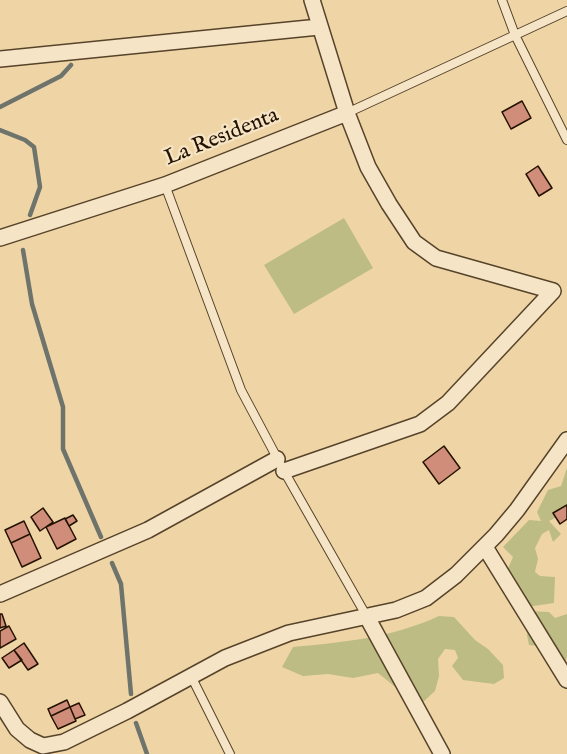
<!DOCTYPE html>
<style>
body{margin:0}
canvas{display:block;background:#efd5a6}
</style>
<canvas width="567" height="754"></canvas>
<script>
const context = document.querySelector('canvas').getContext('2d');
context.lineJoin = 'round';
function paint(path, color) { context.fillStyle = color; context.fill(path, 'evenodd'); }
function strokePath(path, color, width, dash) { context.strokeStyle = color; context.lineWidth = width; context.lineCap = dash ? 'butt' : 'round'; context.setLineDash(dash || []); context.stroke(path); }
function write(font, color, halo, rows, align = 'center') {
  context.font = font + ' "IM FELL English",serif'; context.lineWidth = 4.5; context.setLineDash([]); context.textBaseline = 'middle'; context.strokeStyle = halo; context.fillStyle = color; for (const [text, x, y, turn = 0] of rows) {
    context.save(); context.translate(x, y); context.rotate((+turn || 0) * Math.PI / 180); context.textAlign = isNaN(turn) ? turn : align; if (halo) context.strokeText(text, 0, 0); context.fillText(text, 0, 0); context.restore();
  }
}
const green = new Path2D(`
 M 344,218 L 373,268 L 294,314 L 264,265 Z
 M 567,468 L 567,516 L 561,515 L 549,521 L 561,534 L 553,542 L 549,530 L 542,534 L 535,548 L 538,559 L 535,572 L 540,576 L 555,577 L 554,603 L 520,608 L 526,598 L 506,573 L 513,557 L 503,547 L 529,520 L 541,521 L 537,512 L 548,490 L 561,486 Z
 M 529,611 L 549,612 L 555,618 L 567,614 L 567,657 L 562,670 L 548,647 L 529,645 L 527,635 Z
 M 439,616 L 454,617 L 475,640 L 488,649 L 503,665 L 504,678 L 494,684 L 463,680 L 452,666 L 458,658 L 455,650 L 445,649 L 438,659 L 439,676 L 435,691 L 423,702 L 404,694 L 378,673 L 353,678 L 328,674 L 303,676 L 282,667 L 293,647 C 344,642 391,638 439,616 Z`);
const stream = new Path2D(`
 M 0,107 L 61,76 L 71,65
 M 0,130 L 25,140 L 34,147 L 40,187 L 30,215
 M 23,250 L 32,304 L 63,407 L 63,449 L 101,537
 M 112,563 L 121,584 L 131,694
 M 136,723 L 147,754`);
const building = new Path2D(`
 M 522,101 L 531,118 L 511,129 L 502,112 Z
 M 538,166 L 552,188 L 539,196 L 526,174 Z
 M 444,446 L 460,468 L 439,484 L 423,462 Z
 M 567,505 L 567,519 L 560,524 L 553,513 Z
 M 43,508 L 53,522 L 40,531 L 31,517 Z
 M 73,515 L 77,521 L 69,526 L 65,519 Z
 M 65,518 L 76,539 L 57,549 L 46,527 Z
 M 24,521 L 30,534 L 11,543 L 5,530 Z
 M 30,534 L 41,558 L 22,567 L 11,543 Z
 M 0,614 L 2,614 L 6,626 L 0,628 Z
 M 9,626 L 16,639 L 0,648 L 0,631 Z
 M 24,643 L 38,664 L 28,670 L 14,650 Z
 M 14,650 L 22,660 L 9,668 L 2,658 Z
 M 67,700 L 70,707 L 51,716 L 48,709 Z
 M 79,703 L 85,715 L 75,719 L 70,707 Z
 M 70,707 L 76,721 L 58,729 L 51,716 Z`);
const lane = new Path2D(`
 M 502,0 L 515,35 L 567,140
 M 347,113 L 567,11
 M 165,185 L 241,390 L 284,471 L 367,617
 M 191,676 L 230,754`);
const street = new Path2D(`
 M 0,59 L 319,27
 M 0,238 L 165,185 L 347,113 L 312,0
 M 284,471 L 420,424 L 448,403 L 553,291 L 436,258 L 414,242 L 389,204 L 368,167 L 347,113
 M 485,547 L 567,680
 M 0,594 L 148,530 L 277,459
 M 367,617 L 442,754
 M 0,702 L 17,729 L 30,740 L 43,746 L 64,742 L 127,711 L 225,658 L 289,633 L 396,610 L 426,598 L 456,575 L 496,535 L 517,510 L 567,440`);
const streetNames = [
 ["La Residenta",222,138,-22]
];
paint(green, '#bdbc84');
strokePath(stream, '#6e746c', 4.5);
paint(building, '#d08d7a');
strokePath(building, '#231200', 1.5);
strokePath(lane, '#56432a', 10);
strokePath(street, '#56432a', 18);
strokePath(lane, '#f5e4c5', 8);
strokePath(street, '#f5e4c5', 15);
write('22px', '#231200', '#f5e4c5', streetNames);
</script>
